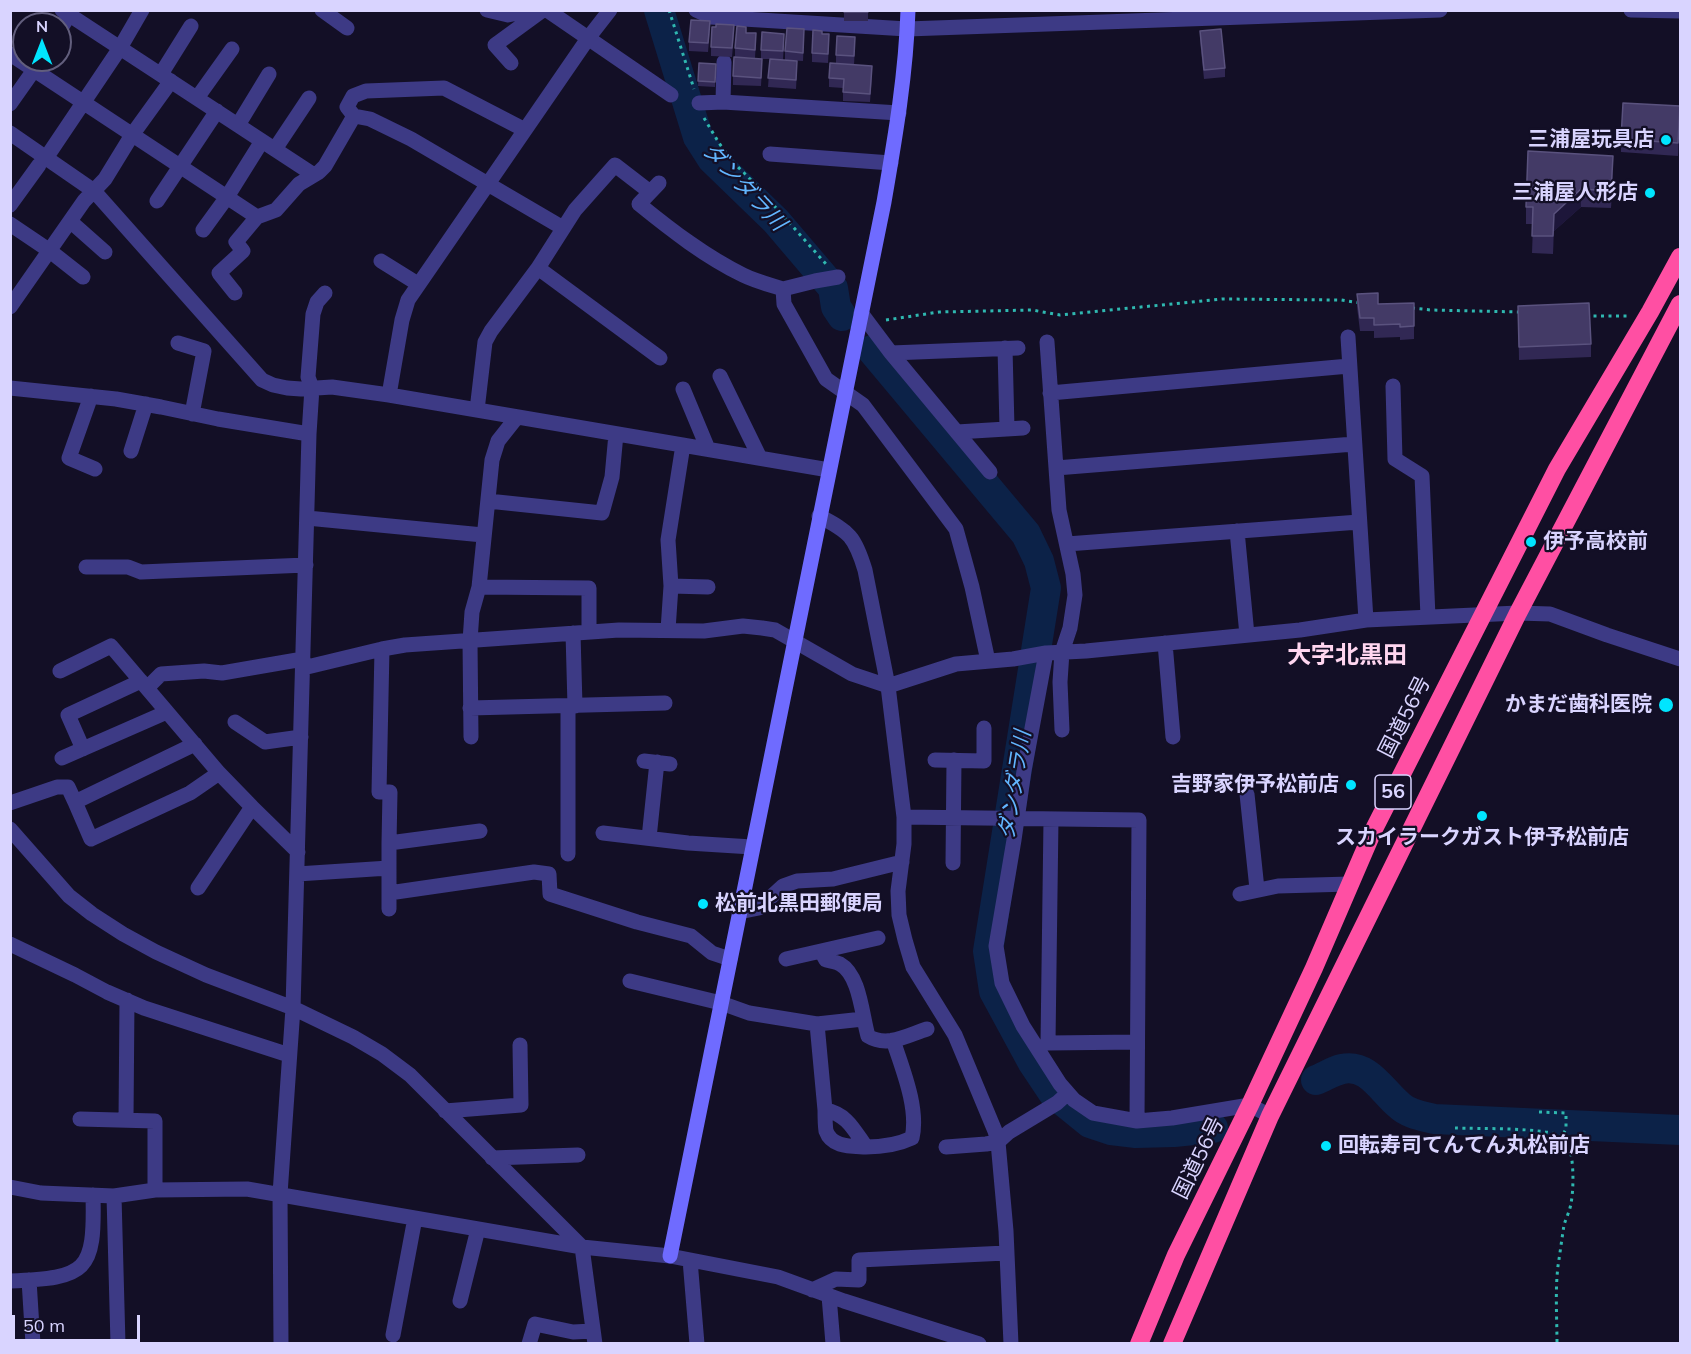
<!DOCTYPE html>
<meta charset="utf-8">
<style>
body{margin:0}
#map{position:relative;width:1691px;height:1354px;overflow:hidden;background:#130f26;font-family:Mulish,sans-serif}
canvas{display:block}
.frame{position:absolute;inset:0;border:12px solid #d9d4ff;pointer-events:none}
.north{position:absolute;left:12px;top:12px;width:60px;height:60px;box-sizing:border-box;background:#130f26;border:2px solid #625e7d;border-radius:50%;rotate:0deg;font-size:16px;font-weight:700;line-height:24px;text-align:center;color:#d9d4ff}
.north::after{content:'';display:block;margin:auto;width:21px;height:27px;background:#00e5ff;clip-path:polygon(50% 0,100% 100%,50% 72%,0 100%)}
.scale{position:absolute;left:12px;top:1315px;width:128px;height:27px;box-sizing:border-box;border:3px solid #d9d4ff;border-top:0;padding-left:8px;font-size:18px;line-height:21px;white-space:nowrap;color:#d9d4ff;-webkit-text-stroke:4px #130f26;paint-order:stroke}
</style>
<div id="map">
<canvas width="1691" height="1354"></canvas>
<div class="frame"></div>
<div class="north">N</div>
<div class="scale">50 m</div>
</div>
<script>
const context = document.querySelector('canvas').getContext('2d');
context.lineJoin = 'round';
function strokePath(path, color, width, dash) { context.strokeStyle = color; context.lineWidth = width; context.lineCap = dash ? 'butt' : 'round'; context.setLineDash(dash || []); context.stroke(path); }
function paint(path, color) { context.fillStyle = color; context.fill(path, 'evenodd'); }
function write(font, color, halo, rows, align = 'center') {
  context.font = font + ' Mulish,"Noto Sans JP",sans-serif'; context.lineWidth = 4.5; context.setLineDash([]); context.textBaseline = 'middle'; context.strokeStyle = halo; context.fillStyle = color; for (const [text, x, y, turn = 0] of rows) {
    context.save(); context.translate(x, y); context.rotate((+turn || 0) * Math.PI / 180); context.textAlign = isNaN(turn) ? turn : align; if (halo) context.strokeText(text, 0, 0); context.fillText(text, 0, 0); context.restore();
  }
}
const river = new Path2D(`
 M 659,10 L 698,137 L 712,159 L 776,221 L 833,288 L 836,307 L 842,316
 M 872,350 L 1026,534 L 1039,561 L 1046,588 L 988,951 L 994,991 L 1033,1063 L 1053,1093 L 1090,1123 L 1111,1130 L 1136,1133 L 1174,1132 L 1213,1128
 M 1316,1080 C 1324,1077 1333,1071 1342,1069 C 1368,1063 1382,1091 1399,1105 C 1408,1114 1422,1116 1434,1119 L 1680,1130`);
const path = new Path2D(`
 M 669,10 L 694,89
 M 704,118 L 719,143 L 732,161 L 754,183 L 826,264
 M 1412,308 L 1431,310 L 1520,312
 M 1586,316 L 1627,316
 M 886,320 L 939,312 L 1032,310 L 1060,315 L 1222,299 L 1341,300 L 1361,303
 M 1539,1112 L 1566,1113 L 1566,1129 L 1562,1136
 M 1455,1128 C 1477,1129 1547,1127 1563,1137 C 1575,1145 1574,1190 1571,1203 C 1570,1211 1566,1218 1564,1225 C 1562,1238 1560,1253 1558,1266 C 1555,1291 1557,1318 1557,1344`);
const street = new Path2D(`
 M 62,10 L 314,175
 M 322,10 L 347,28
 M 487,10 L 508,15 L 532,10
 M 547,10 L 671,95
 M 696,10 L 711,17 L 907,29 L 1440,10
 M 1631,10 L 1680,11
 M 60,30 L 69,15
 M 10,54 L 257,217
 M 511,63 L 495,45 L 543,10
 M 161,74 L 191,26
 M 197,98 L 232,49
 M 723,102 L 724,62
 M 699,103 L 723,102 L 899,113
 M 10,104 L 41,60
 M 238,125 L 269,74
 M 525,130 L 444,88 L 366,91 L 353,96 L 347,107 L 354,116 L 370,119 L 411,139 L 563,228
 M 10,133 L 94,191 L 262,380 L 273,385 L 287,388 L 301,389 L 332,387 L 389,395 L 829,470
 M 275,149 L 309,98
 M 770,154 L 891,163
 M 46,158 L 120,48 L 142,10
 M 659,183 L 639,204 C 671,230 706,257 743,275 C 755,281 770,285 783,289 L 784,304 L 826,379 L 863,405 L 956,529 L 972,587 L 988,661
 M 157,201 L 217,111
 M 10,205 L 39,165
 M 70,221 L 105,252
 M 10,224 L 50,251 L 83,277
 M 203,230 L 227,197 L 262,141
 M 381,261 L 418,284
 M 538,268 L 660,358
 M 783,289 L 815,281 L 838,277
 M 235,293 L 219,273 L 243,251 L 236,242 L 257,217 L 276,210 L 299,184 L 319,172 L 325,166 L 354,116
 M 10,307 L 84,201 L 105,179 L 132,135 L 171,81
 M 861,313 L 891,353 L 990,472
 M 1348,337 L 1366,620
 M 1047,342 L 1059,510 L 1073,574 L 1075,595 L 1070,628 L 1062,652 L 1060,682 L 1062,730
 M 178,343 L 204,351 L 192,414
 M 1005,348 L 1007,428
 M 891,353 L 1018,348
 M 720,376 L 760,458
 M 1393,386 L 1395,459 L 1422,476 L 1428,617
 M 10,388 L 116,399 L 161,407 L 218,419 L 309,434
 M 683,389 L 708,449
 M 1050,393 L 1349,366
 M 389,395 L 402,320 L 408,300 L 589,37 L 610,10
 M 91,396 L 69,458 L 95,469
 M 477,410 L 485,342 L 491,331 L 538,268 L 575,210 L 615,165 L 650,192
 M 957,432 L 1023,428
 M 131,451 L 146,404
 M 1056,468 L 1354,444
 M 488,501 L 602,513 L 612,477 L 616,434
 M 819,516 C 850,532 855,537 865,570 L 888,686 L 904,817 L 904,844 L 898,891 L 899,915 L 905,940 L 913,967 L 955,1035 L 995,1131 L 998,1142 L 1006,1231 L 1011,1344
 M 307,518 L 483,535
 M 1237,531 L 1247,635
 M 1067,544 L 1359,522
 M 86,567 L 128,567 L 141,572 L 306,565
 M 671,586 L 708,587
 M 479,587 L 589,588 L 589,632
 M 668,630 L 671,586 L 668,540 L 683,445
 M 573,633 L 575,706
 M 1165,643 L 1173,737
 M 382,649 L 379,792 L 390,792 L 389,843 L 389,909
 M 1046,653 L 1024,771 L 1014,840 L 996,946 L 1002,983 L 1023,1026 L 1060,1084 L 1074,1100 L 1093,1113 L 1137,1121 L 1172,1118 L 1250,1105 L 1270,1116
 M 303,668 L 382,649 L 405,645 L 619,630 L 704,631 L 743,626 L 762,628 L 775,630 L 852,674 L 888,686 L 956,664 L 1013,659 L 1046,653 L 1086,651 L 1300,630 L 1366,620 L 1518,613 L 1550,614 L 1607,635 L 1680,659
 M 60,671 L 111,646 L 219,773 L 252,807 L 298,852
 M 147,688 L 161,674 L 204,671 L 222,673 L 303,659
 M 470,708 L 665,703
 M 235,722 L 265,742 L 301,737
 M 471,737 L 470,641 L 472,612 L 479,587 L 492,460 L 498,441 L 517,417
 M 195,744 L 75,802 L 91,839 L 190,793 L 219,773
 M 83,749 L 68,715 L 141,681
 M 62,758 L 167,712
 M 935,760 L 984,761 L 984,728
 M 644,761 L 670,764
 M 1247,794 L 1257,889
 M 10,803 L 57,787 L 68,787 L 75,802
 M 904,817 L 1139,820 L 1137,1121
 M 1051,819 L 1048,1043 L 1137,1042
 M 10,829 L 69,896 L 92,914 L 123,934 L 156,952 L 206,975 L 293,1008 L 353,1037 L 382,1054 L 410,1075 L 582,1247 L 595,1344
 M 603,833 L 688,843 L 752,847
 M 649,838 L 657,762
 M 389,843 L 480,831
 M 568,854 L 568,706
 M 953,863 L 954,760
 M 297,874 L 389,868
 M 198,888 L 252,807
 M 389,893 L 534,872 L 549,874 L 550,894 L 637,922 L 691,936 L 712,953 L 730,959
 M 1240,894 L 1278,886 L 1350,884
 M 739,912 L 759,908 L 783,886 L 797,881 L 833,879 L 902,862
 M 10,944 L 75,975 L 107,992 L 144,1008 L 289,1055
 M 821,951 L 826,960 C 831,961 836,962 840,964 C 860,975 862,1016 868,1036 C 887,1048 908,1035 927,1029
 M 786,959 L 878,938
 M 630,981 L 721,1003 L 749,1013 L 817,1024 L 863,1019
 M 817,1024 L 825,1110 C 847,1114 854,1130 866,1147 C 883,1147 897,1145 912,1138 C 919,1108 902,1068 893,1040
 M 825,1110 C 825,1117 825,1125 826,1131 C 832,1148 852,1146 866,1147
 M 445,1111 L 521,1105 L 520,1045
 M 80,1119 L 155,1121 L 155,1190
 M 126,1120 L 127,1000
 M 946,1147 L 986,1144 L 998,1142 L 1009,1132 L 1057,1103 L 1068,1093
 M 492,1158 L 578,1155
 M 10,1187 L 41,1193 L 114,1196 L 155,1190 L 247,1189 L 582,1247 L 670,1256 L 778,1277 L 844,1301 L 979,1344
 M 114,1196 L 118,1344
 M 690,1260 L 697,1344
 M 29,1280 L 33,1344
 M 10,1281 C 87,1278 95,1272 93,1195
 M 812,1290 L 836,1279 L 859,1280 L 859,1260 L 1006,1253
 M 829,1296 L 833,1344
 M 460,1301 L 478,1229
 M 393,1335 L 415,1218
 M 281,1344 L 280,1194 L 293,1008 L 309,434 L 312,388 L 308,377 L 313,314 L 317,302 L 325,293
 M 529,1344 L 535,1324 L 573,1332 L 593,1331`);
const secondary = new Path2D(`
 M 670,1256 L 884,202 C 895,138 906,75 908,10`);
const highway = new Path2D(`
 M 1139,1344 L 1176,1255 L 1250,1105 L 1314,968 L 1373,831 L 1557,469 L 1650,312 L 1680,257
 M 1172,1344 L 1270,1116 L 1518,613 L 1680,304`);
const wall = new Path2D(`
 M 712,10 L 739,10 L 739,11 Z
 M 844,10 L 868,10 L 868,21 L 844,21 Z
 M 710,30 L 708,52 L 689,51 L 689,42 Z
 M 1200,31 L 1225,68 L 1225,77 L 1204,79 L 1200,40 Z
 M 746,33 L 756,42 L 755,58 L 735,57 L 735,48 Z
 M 734,34 L 732,57 L 711,56 L 711,47 Z
 M 804,38 L 803,61 L 785,60 L 785,51 Z
 M 784,42 L 783,60 L 797,70 L 796,89 L 768,87 L 770,59 L 761,59 L 761,50 Z
 M 829,43 L 828,63 L 812,62 L 812,53 Z
 M 855,46 L 854,65 L 872,75 L 870,102 L 843,101 L 843,88 L 829,87 L 829,78 L 836,64 L 836,55 Z
 M 699,63 L 716,64 L 715,87 L 698,86 Z
 M 762,68 L 761,86 L 733,85 L 733,76 Z
 M 1680,119 L 1678,156 L 1621,152 L 1621,139 Z
 M 1613,173 L 1611,208 L 1581,207 L 1554,231 L 1553,254 L 1532,253 L 1533,224 L 1526,224 L 1526,207 Z
 M 1357,294 L 1378,304 L 1414,303 L 1414,339 L 1400,340 L 1400,337 L 1374,338 L 1374,331 L 1360,331 L 1357,307 Z
 M 1518,306 L 1591,344 L 1591,357 L 1519,360 Z`);
const shadedWall = new Path2D(`
 M 1680,106 L 1680,119 L 1678,156 L 1678,143 Z
 M 1613,156 L 1613,173 L 1611,208 L 1611,191 Z
 M 1581,189 L 1581,207 L 1554,231 L 1553,254 L 1554,214 Z`);
const building = new Path2D(`
 M 844,10 L 868,10 L 868,12 L 844,12 Z
 M 691,20 L 710,21 L 708,43 L 689,42 Z
 M 716,24 L 734,25 L 732,48 L 711,47 L 712,27 L 716,27 Z
 M 737,26 L 746,27 L 746,33 L 756,33 L 755,50 L 735,48 Z
 M 787,28 L 804,29 L 803,53 L 785,51 Z
 M 1221,29 L 1225,68 L 1204,70 L 1200,31 Z
 M 813,30 L 822,31 L 822,34 L 829,34 L 828,54 L 812,53 Z
 M 762,32 L 784,34 L 783,51 L 761,50 Z
 M 837,36 L 855,37 L 854,56 L 836,55 Z
 M 734,57 L 762,59 L 761,78 L 733,76 Z
 M 770,59 L 797,61 L 796,80 L 768,78 Z
 M 699,63 L 716,64 L 715,82 L 698,81 Z
 M 830,63 L 872,66 L 870,94 L 843,92 L 844,79 L 829,78 Z
 M 1623,103 L 1680,106 L 1678,143 L 1621,139 Z
 M 1528,151 L 1613,156 L 1611,191 L 1581,189 L 1554,214 L 1553,236 L 1532,236 L 1533,207 L 1526,207 Z
 M 1378,293 L 1378,304 L 1414,303 L 1414,326 L 1400,327 L 1400,324 L 1374,325 L 1374,318 L 1360,318 L 1357,294 Z
 M 1589,303 L 1591,344 L 1519,347 L 1518,306 Z`);
const markers = [
 [1666,140,6,"#00e5ff"],
 [1650,193,6,"#00e5ff"],
 [1531,542,6,"#00e5ff"],
 [1666,705,8,"#00e5ff"],
 [1351,785,6,"#00e5ff"],
 [1482,816,6,"#00e5ff"],
 [703,904,6,"#00e5ff"],
 [1326,1146,6,"#00e5ff"]
];
const shields = [
 [1393,792,36]
];
const shieldNames = [
 ["56",1393,792]
];
const poiNames = [
 ["三浦屋玩具店",1654,140],
 ["三浦屋人形店",1638,193],
 ["伊予高校前",1543,542,"left"],
 ["かまだ歯科医院",1652,705],
 ["吉野家伊予松前店",1339,785],
 ["スカイラークガスト伊予松前店",1482,838,"center"],
 ["松前北黒田郵便局",715,904,"left"],
 ["回転寿司てんてん丸松前店",1338,1146,"left"]
];
const streetNames = [
 ["国道56号",1405,717,-63],
 ["国道56号",1199,1158,-64]
];
const waterNames = [
 ["ダンダラ川",744,187,47],
 ["ダンダラ川",1015,785,-81]
];
const quarterNames = [
 ["大字北黒田",1347,656]
];
strokePath(river, '#0c2248', 30);
strokePath(path, '#2fb8b0', 3, [3, 4.5]);
strokePath(street, '#3d3a85', 15);
strokePath(secondary, '#6f6bff', 15);
strokePath(highway, '#ff4fa3', 18);
paint(wall, '#312854');
paint(shadedWall, '#1d163a');
paint(building, '#433a66');
strokePath(building, '#5a527e', 1.5);
for (const [x, y, r, color] of markers) { const dot = new Path2D(); dot.arc(x, y, r, 0, 2 * Math.PI); context.fillStyle = color; context.fill(dot); strokePath(dot, '#130f26', 2); }
for (const [x, y, w] of shields) { const box = new Path2D(); box.roundRect(x - w / 2, y - 17, w, 34, 4.5); context.fillStyle = '#130f26'; context.fill(box); strokePath(box, '#d9d4ff', 1.5); }
write('bold 20px', '#d9d4ff', null, shieldNames);
write('bold 21px', '#d9d4ff', '#130f26', poiNames, 'right');
write('21px', '#d9d4ff', '#130f26', streetNames);
write('italic 22px', '#62b6ff', '#130f26', waterNames);
write('bold 24px', '#ffd6f0', '#130f26', quarterNames);
</script>
